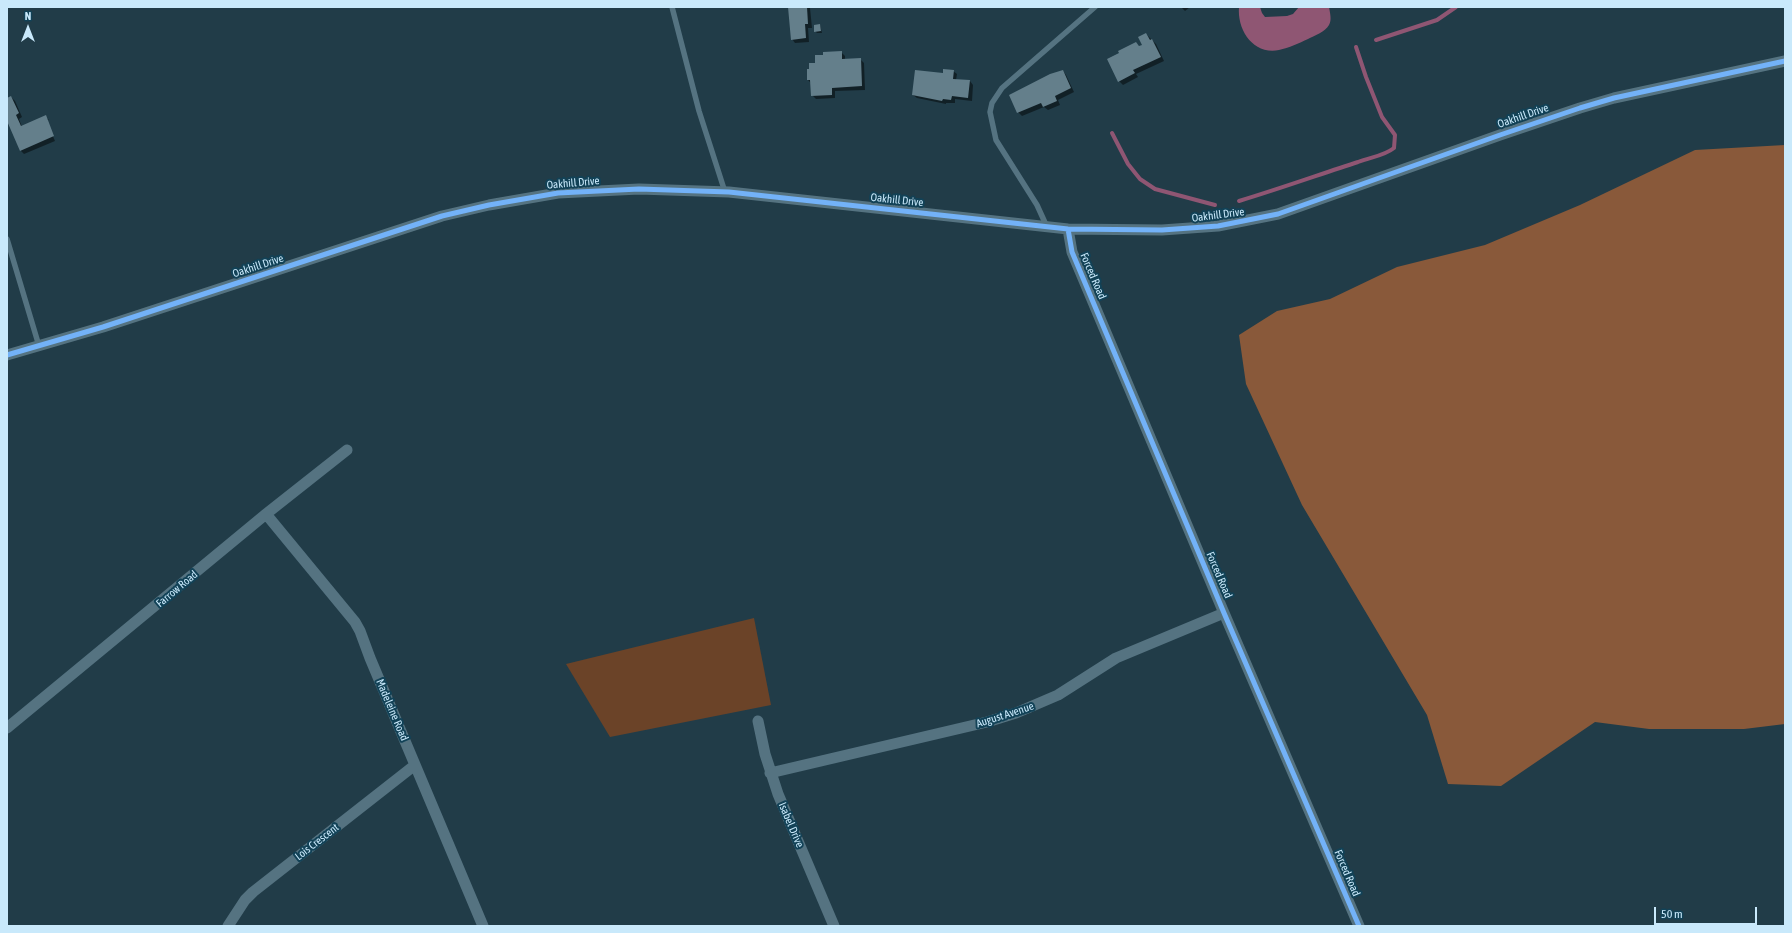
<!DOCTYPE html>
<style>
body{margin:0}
#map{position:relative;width:1792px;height:933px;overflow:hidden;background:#213c48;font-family:"Asap Condensed",sans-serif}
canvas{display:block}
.frame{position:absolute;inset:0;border:8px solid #c9e9fb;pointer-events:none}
.north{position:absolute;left:8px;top:8px;width:40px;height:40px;-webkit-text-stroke:3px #124257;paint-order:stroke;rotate:0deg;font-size:11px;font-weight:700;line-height:16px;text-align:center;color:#c9e9fb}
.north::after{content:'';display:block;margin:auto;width:14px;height:18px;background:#c9e9fb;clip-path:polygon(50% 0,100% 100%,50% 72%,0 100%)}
.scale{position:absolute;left:1654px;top:907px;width:103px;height:18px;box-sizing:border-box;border:2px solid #c9e9fb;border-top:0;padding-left:5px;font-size:12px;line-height:14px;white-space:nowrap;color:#c9e9fb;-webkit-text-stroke:3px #124257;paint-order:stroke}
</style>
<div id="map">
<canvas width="1792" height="933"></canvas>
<div class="frame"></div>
<div class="north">N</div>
<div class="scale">50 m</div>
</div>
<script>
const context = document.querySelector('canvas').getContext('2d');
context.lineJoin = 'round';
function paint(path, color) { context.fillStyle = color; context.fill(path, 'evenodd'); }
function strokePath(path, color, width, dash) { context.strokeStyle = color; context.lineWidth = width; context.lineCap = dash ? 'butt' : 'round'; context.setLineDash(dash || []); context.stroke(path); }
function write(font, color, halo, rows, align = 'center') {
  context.font = font + ' "Asap Condensed",sans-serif'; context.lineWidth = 4; context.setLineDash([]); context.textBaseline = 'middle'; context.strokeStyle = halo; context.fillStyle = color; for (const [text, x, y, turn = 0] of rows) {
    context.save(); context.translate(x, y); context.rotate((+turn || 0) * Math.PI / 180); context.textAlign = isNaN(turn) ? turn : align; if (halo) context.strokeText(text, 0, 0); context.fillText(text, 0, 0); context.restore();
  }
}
const green = new Path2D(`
 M 754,618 L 771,705 L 610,737 L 566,664 Z`);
const forest = new Path2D(`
 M 1785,145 L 1785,724 L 1744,729 L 1649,729 L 1595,722 L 1501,786 L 1448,784 L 1427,715 L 1302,505 L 1246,384 L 1239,335 L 1277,311 L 1330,299 L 1397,267 L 1485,245 L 1580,205 L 1695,150 Z`);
const water = new Path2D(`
 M 1239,7 L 1260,7 L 1262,13 L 1265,17 L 1287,16 L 1293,14 L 1299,7 L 1329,7 C 1330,13 1332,20 1329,25 C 1325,32 1314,36 1308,39 C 1299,43 1289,48 1279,50 C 1253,55 1237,30 1239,7 Z`);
const shadow = new Path2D(`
 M 789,7 L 810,8 L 812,28 L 808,28 L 809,42 L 795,43 L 792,39 Z
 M 1181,7 L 1190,7 L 1185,11 Z
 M 820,25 L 822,33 L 817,33 L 815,31 Z
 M 1146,34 L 1156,44 L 1164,61 L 1136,74 L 1138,77 L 1123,85 L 1119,81 L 1136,43 L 1140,47 L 1143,45 Z
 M 841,52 L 845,56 L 845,60 L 860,59 L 864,63 L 865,90 L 835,91 L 835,98 L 816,99 L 812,95 L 811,83 L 808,80 L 816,64 Z
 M 953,71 L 957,74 L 956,80 L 970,81 L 973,85 L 972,101 L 955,99 L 955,103 L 946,103 L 946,104 L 917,98 L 913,95 L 944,74 Z
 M 1063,71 L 1066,75 L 1074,92 L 1058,100 L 1060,105 L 1048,110 L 1044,107 L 1022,116 L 1018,112 Z
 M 11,97 L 15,101 L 22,117 L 19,119 L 22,127 L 45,117 L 49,120 L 46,120 L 55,141 L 24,154 L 20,150 L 9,123 L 7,124 L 7,99 Z`);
const stream = new Path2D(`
 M 1376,40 L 1437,20 L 1456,7
 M 1112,133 L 1128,164 L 1140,179 L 1155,189 L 1215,205
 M 1239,201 C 1279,189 1318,175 1358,162 C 1371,157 1384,156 1394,148 L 1395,135 L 1382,117 L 1366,77 L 1356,47`);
const building = new Path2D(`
 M 788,7 L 807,7 L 808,24 L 805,24 L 806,38 L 791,40 Z
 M 820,24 L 821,31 L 814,32 L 814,25 Z
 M 1146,33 L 1150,40 L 1152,39 L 1161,57 L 1133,70 L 1135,73 L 1118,82 L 1107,59 L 1119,53 L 1118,51 L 1136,42 L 1139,46 L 1142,45 L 1138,37 Z
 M 842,51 L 842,59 L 861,58 L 862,86 L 832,88 L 832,95 L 811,96 L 810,80 L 807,80 L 807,69 L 809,69 L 809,63 L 815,63 L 815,55 L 823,55 L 823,52 Z
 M 943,69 L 954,70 L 953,79 L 970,80 L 968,98 L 952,96 L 951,100 L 943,99 L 942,101 L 912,95 L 915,70 L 943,73 Z
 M 1063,70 L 1071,88 L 1055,96 L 1057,101 L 1043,107 L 1041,103 L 1017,113 L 1009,95 L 1050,74 Z
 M 11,96 L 19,113 L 16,115 L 21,126 L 46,115 L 54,136 L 20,151 L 7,121 L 7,98 Z`);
const service = new Path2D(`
 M 672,7 L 699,111 L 725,192
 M 1047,227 L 1037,205 L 996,140 L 990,112 L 992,103 L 1002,88 L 1095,7
 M 7,239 L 39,346`);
const minor = new Path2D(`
 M 1068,229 L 1072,252 L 1224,613 L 1359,926
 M 7,355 L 103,327 L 442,216 L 489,205 L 558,193 L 639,189 L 729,192 L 1068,229 L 1162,230 L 1218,226 L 1278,214 L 1500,135 L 1580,108 L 1614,98 L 1785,61
 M 266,514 L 355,622 L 360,631 L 370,658 L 483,926
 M 758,721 L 765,754 L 778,794 L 834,926
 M 7,728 L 266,514 L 347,450
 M 770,773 L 987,722 L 1016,713 L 1058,695 L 1116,658 L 1224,613
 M 228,926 L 245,900 L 253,892 L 415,765`);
const cycleway = new Path2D(`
 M 1068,229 L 1072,252 L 1224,613 L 1359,926
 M 7,355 L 103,327 L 442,216 L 489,205 L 558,193 L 639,189 L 729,192 L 1068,229 L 1162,230 L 1218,226 L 1278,214 L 1500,135 L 1580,108 L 1614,98 L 1785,61`);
const streetNames = [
 ["Oakhill Drive",1523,116,-19],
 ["Oakhill Drive",573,183,-5],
 ["Oakhill Drive",897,200,6],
 ["Oakhill Drive",1218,215,-7],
 ["Oakhill Drive",258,266,-18],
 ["Forced Road",1093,276,67],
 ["Forced Road",1219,575,67],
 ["Farrow Road",177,589,-40],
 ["Madeleine Road",392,710,67],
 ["August Avenue",1005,715,-18],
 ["Isabel Drive",791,825,67],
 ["Lois Crescent",317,842,-38],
 ["Forced Road",1347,873,67]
];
paint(green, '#6b4328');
paint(forest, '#89593a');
paint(water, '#8f5673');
paint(shadow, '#0007');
strokePath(stream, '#8f5673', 4);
paint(building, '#647f8b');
strokePath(service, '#557381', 5.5);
strokePath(minor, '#557381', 11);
strokePath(cycleway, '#73b2f8', 5);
write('11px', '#c9e9fb', '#124257', streetNames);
</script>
